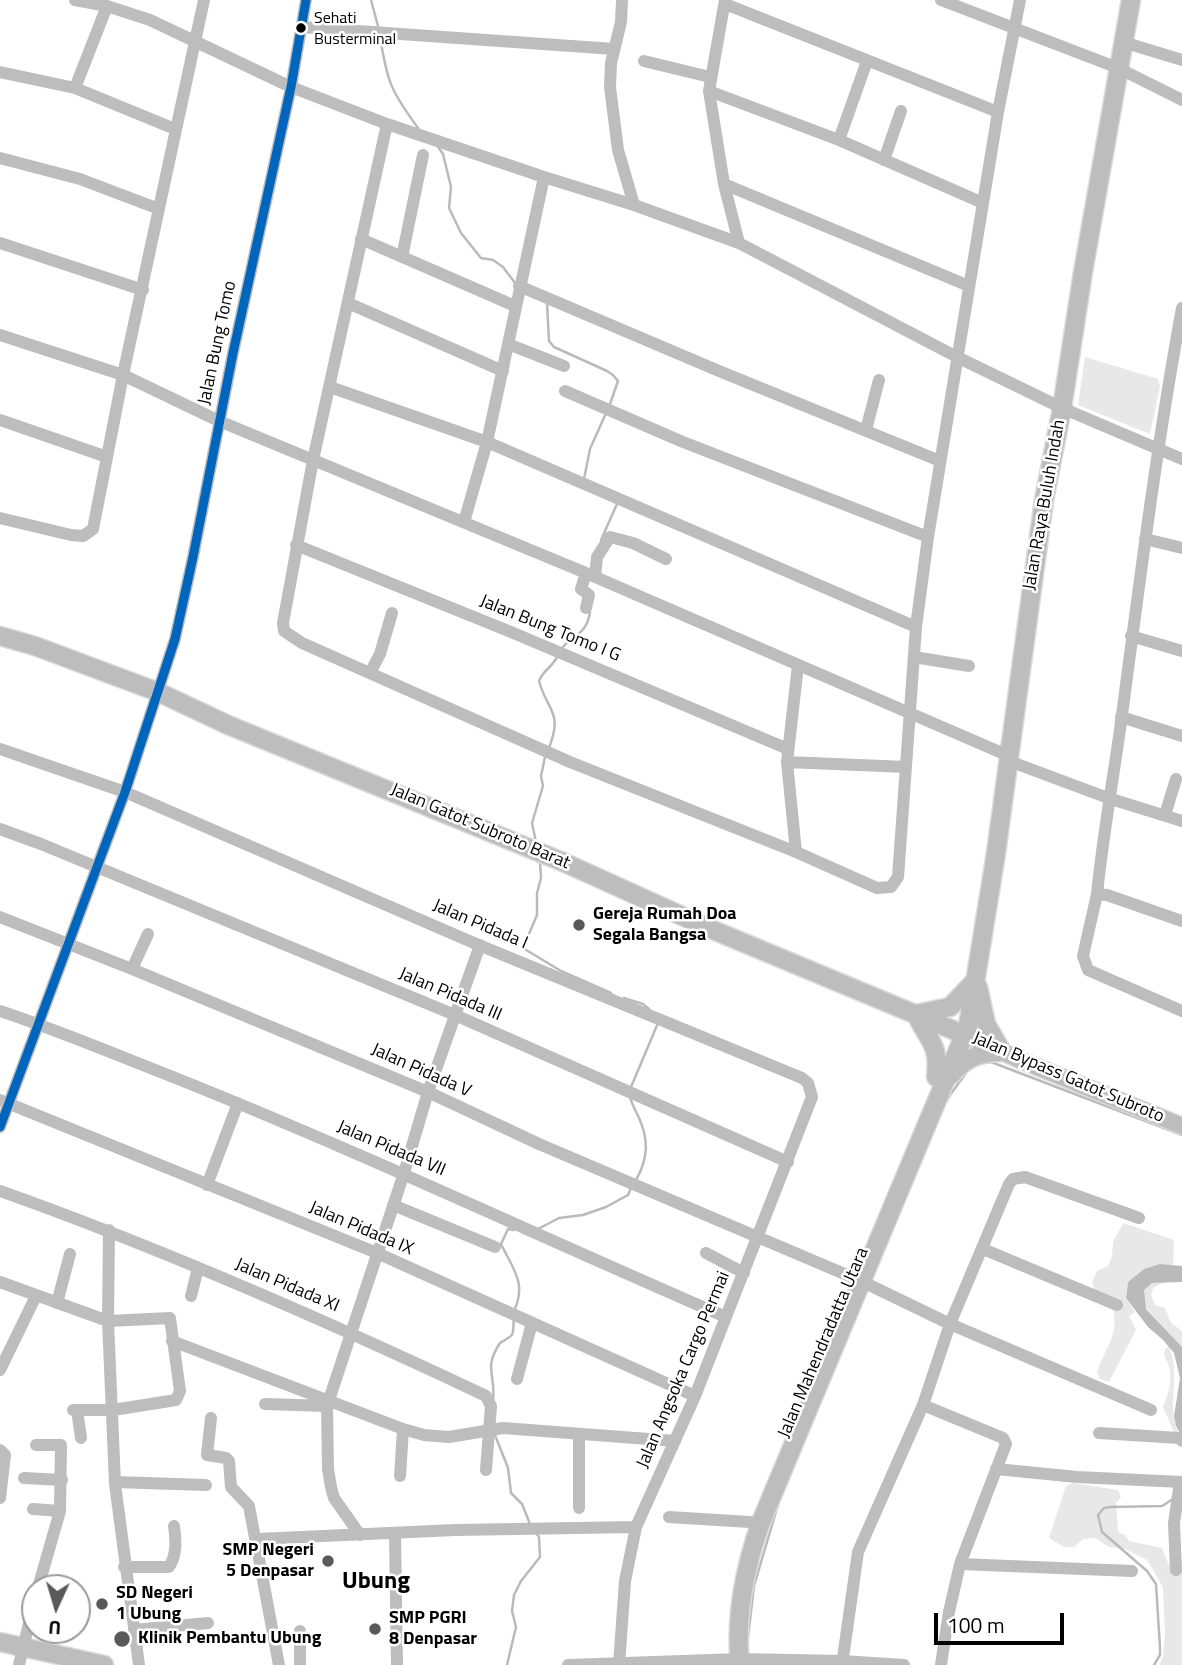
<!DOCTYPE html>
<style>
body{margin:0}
#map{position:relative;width:1182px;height:1665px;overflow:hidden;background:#fff;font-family:"Titillium Web",sans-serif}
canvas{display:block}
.north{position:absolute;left:21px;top:1574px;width:70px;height:70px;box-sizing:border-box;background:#fff;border:2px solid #999;border-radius:50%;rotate:184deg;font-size:19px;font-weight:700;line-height:28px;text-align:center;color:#000}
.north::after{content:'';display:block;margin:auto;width:24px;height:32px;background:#595959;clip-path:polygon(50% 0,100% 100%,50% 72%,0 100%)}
.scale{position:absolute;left:934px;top:1613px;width:130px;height:32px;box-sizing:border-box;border:4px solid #000;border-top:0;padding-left:9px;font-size:21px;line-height:24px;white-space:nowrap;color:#000;-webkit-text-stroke:5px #fff;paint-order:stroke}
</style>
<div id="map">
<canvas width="1182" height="1665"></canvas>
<div class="north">U</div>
<div class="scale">100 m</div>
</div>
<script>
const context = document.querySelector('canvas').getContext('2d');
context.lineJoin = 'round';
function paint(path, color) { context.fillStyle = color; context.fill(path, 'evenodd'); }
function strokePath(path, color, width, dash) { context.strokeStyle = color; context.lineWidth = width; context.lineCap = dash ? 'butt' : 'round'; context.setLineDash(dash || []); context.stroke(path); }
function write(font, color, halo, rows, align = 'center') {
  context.font = font + ' "Titillium Web",sans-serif'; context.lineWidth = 5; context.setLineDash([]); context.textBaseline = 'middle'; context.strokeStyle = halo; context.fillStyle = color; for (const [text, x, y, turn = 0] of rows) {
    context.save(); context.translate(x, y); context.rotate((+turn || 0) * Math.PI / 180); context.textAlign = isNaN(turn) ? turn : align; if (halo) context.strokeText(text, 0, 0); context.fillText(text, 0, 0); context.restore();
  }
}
const green = new Path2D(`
 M 1085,357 L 1158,379 L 1160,386 L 1150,434 L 1078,405 Z
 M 1123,1223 L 1174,1240 L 1173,1265 C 1153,1263 1138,1269 1127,1286 L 1126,1298 L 1135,1312 L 1129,1316 L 1136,1330 L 1109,1382 L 1100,1379 L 1097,1372 C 1108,1341 1122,1333 1110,1298 L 1095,1292 L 1092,1282 L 1097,1271 L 1108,1266 L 1112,1256 L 1113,1242 Z
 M 1166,1281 L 1153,1288 L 1151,1295 L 1155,1305 L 1165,1308 L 1171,1323 L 1182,1331 L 1182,1347 L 1144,1306 L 1144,1289 L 1152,1283 Z
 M 1169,1346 C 1182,1378 1165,1404 1179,1434 L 1174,1432 L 1163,1407 C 1168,1395 1173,1380 1169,1366 C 1166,1358 1163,1357 1165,1349 Z
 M 1073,1483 L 1118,1490 L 1121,1497 L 1116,1503 L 1118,1532 L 1125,1535 L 1129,1541 L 1162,1548 L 1168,1563 L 1182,1569 L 1182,1665 L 1160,1665 L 1163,1656 L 1165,1634 L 1163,1587 L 1147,1560 L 1125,1549 L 1109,1547 L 1095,1538 L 1083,1539 L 1074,1547 L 1064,1547 L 1049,1538 L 1066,1486 Z`);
const water = new Path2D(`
 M 1160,1264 L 1182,1266 L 1182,1282 L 1152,1283 L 1144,1290 L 1146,1309 L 1182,1347 L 1182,1437 L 1176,1426 L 1174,1416 L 1180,1378 L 1174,1353 L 1163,1340 L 1148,1327 L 1126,1298 L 1128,1282 L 1144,1269 Z`);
const stream = new Path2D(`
 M 371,0 L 379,30
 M 380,36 C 387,82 391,91 418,128
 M 438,147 L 443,154 L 451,187 L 449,208 L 461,233 L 481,258 L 493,260 L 503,267 L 515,283
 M 547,303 L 549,341 L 554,347 L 607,371 L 613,375 L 618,381 L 609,407
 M 584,479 L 590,449 L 606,413
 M 601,540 L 617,504
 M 561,649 C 572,635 587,635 590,612
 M 549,748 C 563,711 548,713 539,681 C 543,670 554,666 558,655
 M 536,842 L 532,823 L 543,786 L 541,776 L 545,757
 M 540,862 L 541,878 L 537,893 L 537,915 L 523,948 L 561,971 L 611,993
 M 624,998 L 643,1004 L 649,1009
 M 984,1063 L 991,1062 L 1182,1135
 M 631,1087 L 658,1023
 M 630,1097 C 632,1105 636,1111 639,1118 C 649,1140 648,1159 636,1180
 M 943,1107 L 950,1095 L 969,1069
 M 538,1229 L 559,1218 L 583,1215 L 606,1207 L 628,1195 L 631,1188
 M 514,1230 L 508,1229 L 501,1244 C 513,1269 527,1283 514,1311
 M 830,1379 L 852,1327
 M 493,1400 C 496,1374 483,1369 500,1343 C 517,1333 512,1336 514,1317
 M 495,1435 L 508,1468 L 511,1493 L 522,1504 L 530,1524
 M 748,1637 L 754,1586 L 780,1498
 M 507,1665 L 516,1627 L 512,1611 L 514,1595 L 521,1581 L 540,1557 L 539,1537 L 536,1533
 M 1154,1665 L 1160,1655 L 1160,1648 L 1156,1584 L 1147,1571 L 1102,1532 L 1098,1515 L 1104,1508 L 1111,1507 L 1162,1506 L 1173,1499`);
const minor = new Path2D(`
 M 75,0 L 107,6 L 150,20 L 291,87 L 387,124 L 544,177 L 634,205 L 739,243 L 957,357 L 1062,408 L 1182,459
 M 622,0 L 621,22 L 611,63 L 610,87 L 618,150 L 634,205
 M 725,0 L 709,91 L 724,184 L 739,243
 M 941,0 L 1118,68 L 1182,100
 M 725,4 L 998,112
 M 301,27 L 614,49
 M 1123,42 L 1182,60
 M 644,61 L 710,77
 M 0,72 L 75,88 L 175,129
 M 75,88 L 107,6
 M 709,91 L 839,140 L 983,203
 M 387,124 L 313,460 L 283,623 L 284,631 L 302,643 L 570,762 L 796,852 L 877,888 L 891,887 L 898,877 L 916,627 L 928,537 L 998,112 L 1020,0
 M 839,140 L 867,61
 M 0,158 L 80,179 L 159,209
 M 884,160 L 901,111
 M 724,184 L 969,286
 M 361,239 L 515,306
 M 0,243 L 143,290
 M 402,257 L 423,155
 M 519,286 L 719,371 L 940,461
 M 348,303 L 503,371
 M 0,335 L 123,375 L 219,421 L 586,573 L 1009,756
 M 508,344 L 564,366
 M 330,387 L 487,442 L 916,627
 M 565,391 L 683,442 L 928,537
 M 0,420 L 107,457
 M 866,430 L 879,380
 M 0,518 L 71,535 L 83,536 L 93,529 L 123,375 L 204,0
 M 464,522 L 487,442 L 544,177
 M 1145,539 L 1182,548
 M 296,545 L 511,632 L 788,749
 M 586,573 L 581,589 L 589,595 L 586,608
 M 595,577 L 597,557 L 610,537 L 633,543 L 666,559
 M 1131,636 L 1182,651
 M 914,657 L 969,666
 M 370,673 L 380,654 L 392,613
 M 1121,717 L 1182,736
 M 0,749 L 125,792 L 474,943 L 802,1078 L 808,1083 L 812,1097 L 695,1396 L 636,1527 L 625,1581 L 619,1665
 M 1009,761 L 1108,798 L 1182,821
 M 787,762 L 906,767
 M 1165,815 L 1176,779
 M 0,829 L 41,844 L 455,1015 L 788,1162
 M 796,852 L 787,762 L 798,665
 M 1097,894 C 1103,834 1114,775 1122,715 C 1140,579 1157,443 1182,308
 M 0,917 L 132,969 L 428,1092 L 539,1144 L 861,1281 L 950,1324 L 1151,1410
 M 1182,921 L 1107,895 L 1097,894 L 1083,956 L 1088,970 L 1182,1011
 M 132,969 L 148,934
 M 0,1011 C 60,1031 119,1056 178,1079 C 363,1153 543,1238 726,1317
 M 0,1100 L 377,1253 L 695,1396
 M 0,1127 L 125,792 L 175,639 L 193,557 L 233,353 L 291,87 L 306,0
 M 207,1185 L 238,1103
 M 0,1191 C 166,1250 327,1321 486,1396 L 491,1406 L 486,1470
 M 393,1205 L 495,1247
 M 109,1230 L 108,1321 L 115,1484 L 139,1665
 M 983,1249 L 1117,1305
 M 706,1253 L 744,1273
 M 0,1282 L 108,1321 L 170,1318 L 180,1391 L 176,1400 L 113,1410 L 73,1410
 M 191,1296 L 198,1268
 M 57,1303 L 70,1254
 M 172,1341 L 403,1429 L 424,1435 L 449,1437 L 503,1428 L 675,1441
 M 0,1370 L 36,1296
 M 517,1379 L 532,1323
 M 265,1404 L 327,1406
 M 923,1405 L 1003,1438 L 1006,1444 L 960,1564 L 949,1612 L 941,1665
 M 77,1410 L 81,1438
 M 211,1418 L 207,1455 L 226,1458 L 229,1461 L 231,1487 L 249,1506 L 279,1665
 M 1099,1433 L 1179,1438 L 1182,1441
 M 579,1434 L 579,1508
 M 36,1445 L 61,1445 L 60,1511 L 38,1588
 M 0,1450 L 5,1455 L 0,1498
 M 996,1469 L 1077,1477 L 1182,1482
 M 400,1476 L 403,1429
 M 24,1478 L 62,1480
 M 115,1482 L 206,1485
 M 33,1509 L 60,1511
 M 669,1517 L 750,1522
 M 395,1534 L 397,1665
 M 360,1535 L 334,1498 L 331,1487 L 328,1469 L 327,1406 L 404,1173 L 428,1092 L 480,945
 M 257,1539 L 455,1530 L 636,1527
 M 960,1564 L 1132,1571
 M 124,1567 L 169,1567 C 177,1555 176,1540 174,1526
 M 1176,1570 L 1174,1523 L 1180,1482
 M 134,1630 L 208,1623
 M 19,1665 L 35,1598
 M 300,1665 L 300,1631
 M 568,1665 L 740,1659 L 842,1661 L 904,1665
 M 842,1665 L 858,1552 L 923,1405 L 950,1324 L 1009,1184 L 1013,1179 L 1025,1177 L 1139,1218`);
const major = new Path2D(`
 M 965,1035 L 1020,1060 L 1182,1126`);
const highway = new Path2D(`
 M 0,636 L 35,646 L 158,692 L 228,725 L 563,862 L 713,930 L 965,1035
 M 978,987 L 986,1024 L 1002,1052
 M 951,1075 C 965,1058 980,1052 1002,1052
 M 936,1077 C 940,1043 928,1041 916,1014 L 950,1007 L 975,981
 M 0,1642 L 104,1665
 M 740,1665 C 735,1618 745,1566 761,1522 L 968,1026 L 996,853 L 1044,500 L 1062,408 L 1083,272 L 1131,0`);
const bus1 = new Path2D(`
 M 0,1127 L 125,792 L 175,639 L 193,557 L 233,353 L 291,87 L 306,0`);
const markers = [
 [301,28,6,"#000"],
 [579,925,7,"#595959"],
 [328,1561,7,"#595959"],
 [102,1604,7,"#595959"],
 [375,1629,7,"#595959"],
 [122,1639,9,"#595959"]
];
const busNames = [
 ["Sehati",314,19],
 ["Busterminal",314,40]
];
const streetNames = [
 ["Jalan Bung Tomo",218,343,-78],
 ["Jalan Raya Buluh Indah",1045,505,-80],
 ["Jalan Bung Tomo I G",550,629,22],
 ["Jalan Gatot Subroto Barat",480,827,23],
 ["Jalan Pidada I",480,925,23],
 ["Jalan Pidada III",450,995,23],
 ["Jalan Pidada V",421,1071,24],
 ["Jalan Bypass Gatot Subroto",1068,1078,23],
 ["Jalan Pidada VII",391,1149,23],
 ["Jalan Pidada IX",361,1229,23],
 ["Jalan Pidada XI",287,1286,23],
 ["Jalan Mahendradatta Utara",824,1343,-67],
 ["Jalan Angsoka Cargo Permai",684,1370,-67]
];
const poiNames = [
 ["Gereja Rumah Doa",593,915],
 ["Segala Bangsa",593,936],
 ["SMP Negeri",314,1551,"right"],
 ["5 Denpasar",314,1572,"right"],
 ["SD Negeri",116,1594],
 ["1 Ubung",116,1615],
 ["SMP PGRI",389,1619],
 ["8 Denpasar",389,1640],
 ["Klinik Pembantu Ubung",138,1639]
];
const districtNames = [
 ["Ubung",376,1582]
];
paint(green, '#e8e8e8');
paint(water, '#bababa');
strokePath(stream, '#bababa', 2.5);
strokePath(major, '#dbdbdb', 19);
strokePath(highway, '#dbdbdb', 21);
strokePath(minor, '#bdbdbd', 12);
strokePath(major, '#bdbdbd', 16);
strokePath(highway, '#bdbdbd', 18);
strokePath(bus1, '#0065bd', 9);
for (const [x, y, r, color] of markers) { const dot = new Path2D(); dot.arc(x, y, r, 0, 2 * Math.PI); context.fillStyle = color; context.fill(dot); strokePath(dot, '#fff', 2.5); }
write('16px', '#000', '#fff', busNames, 'left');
write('18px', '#000', '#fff', streetNames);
write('bold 18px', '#000', '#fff', poiNames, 'left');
write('bold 24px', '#000', '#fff', districtNames);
</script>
